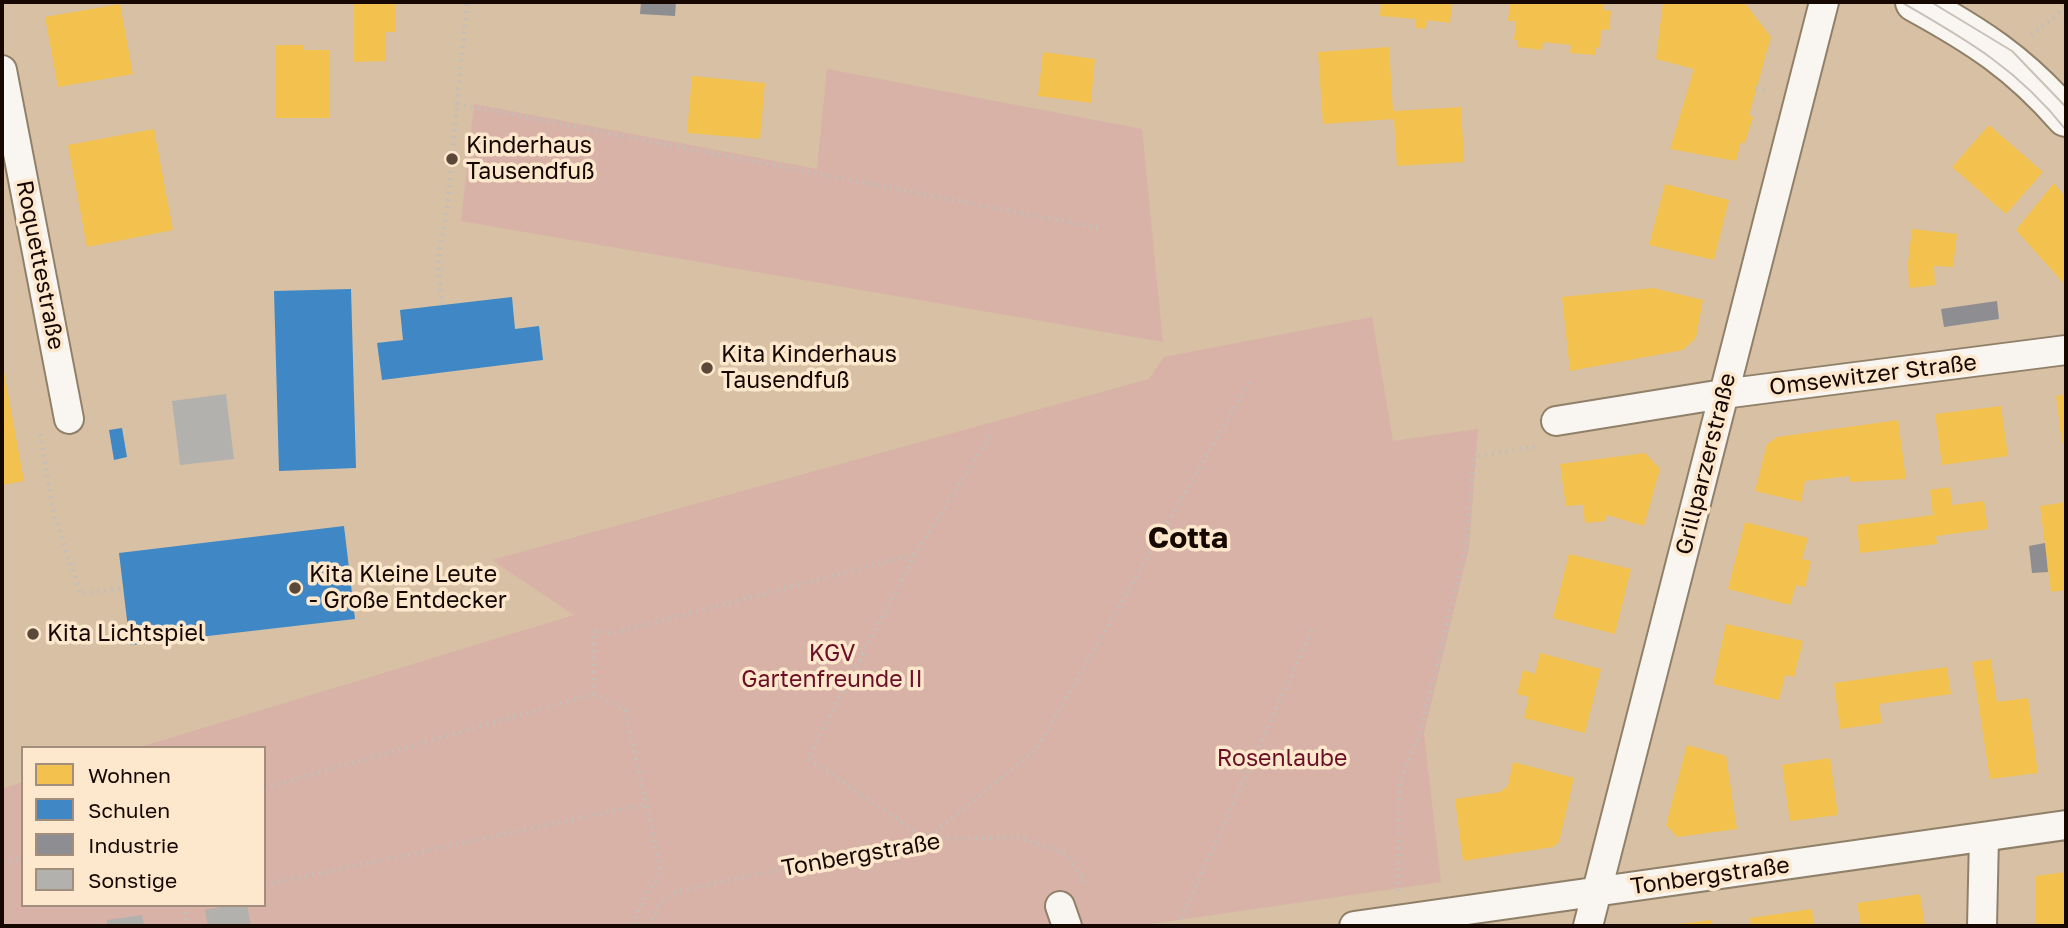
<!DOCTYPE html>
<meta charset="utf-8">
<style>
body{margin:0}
#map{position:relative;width:2068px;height:928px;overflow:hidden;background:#d7c0a4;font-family:"Golos Text",sans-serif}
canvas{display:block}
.frame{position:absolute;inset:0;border:4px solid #160800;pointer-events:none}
.legend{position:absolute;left:21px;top:746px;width:245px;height:161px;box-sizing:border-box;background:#fde8ce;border:2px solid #a18e7c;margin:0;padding:9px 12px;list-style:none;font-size:21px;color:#160800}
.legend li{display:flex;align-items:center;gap:14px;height:35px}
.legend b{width:35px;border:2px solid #a18e7c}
</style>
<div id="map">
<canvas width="2068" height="928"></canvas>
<div class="frame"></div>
<ul class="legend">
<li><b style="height:19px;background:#f2c14e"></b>Wohnen</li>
<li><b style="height:19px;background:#3f88c5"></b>Schulen</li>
<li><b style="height:19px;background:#8d8d92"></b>Industrie</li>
<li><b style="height:19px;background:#b2b1ae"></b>Sonstige</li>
</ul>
</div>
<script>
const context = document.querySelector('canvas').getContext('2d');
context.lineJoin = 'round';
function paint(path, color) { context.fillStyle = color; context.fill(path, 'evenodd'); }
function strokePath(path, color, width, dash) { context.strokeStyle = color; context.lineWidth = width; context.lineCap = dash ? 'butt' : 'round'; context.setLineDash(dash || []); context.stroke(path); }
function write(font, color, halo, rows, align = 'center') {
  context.font = font + ' "Golos Text",sans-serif'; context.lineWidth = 7; context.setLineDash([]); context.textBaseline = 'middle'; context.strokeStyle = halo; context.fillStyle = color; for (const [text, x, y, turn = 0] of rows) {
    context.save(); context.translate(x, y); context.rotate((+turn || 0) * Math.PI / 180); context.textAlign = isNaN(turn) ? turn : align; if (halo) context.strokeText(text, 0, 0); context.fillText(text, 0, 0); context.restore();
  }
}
const green = new Path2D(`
 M 827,69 L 1142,129 L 1163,342 L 461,221 L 474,104 L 817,169 Z
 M 1372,317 L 1393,441 L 1478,429 L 1469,547 L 1424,733 L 1441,882 L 1137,926 L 2,926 L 2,789 L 23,782 L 23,905 L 264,905 L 264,748 L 137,748 L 574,615 L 492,560 L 1149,379 L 1164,357 Z`);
const homes = new Path2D(`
 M 354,2 L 395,2 L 395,32 L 385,32 L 386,61 L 354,62 Z
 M 1381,2 L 1452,2 L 1450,23 L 1427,20 L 1426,29 L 1416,28 L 1416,19 L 1380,16 Z
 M 1510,2 L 1604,2 L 1604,10 L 1611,11 L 1609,30 L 1601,30 L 1600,48 L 1595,47 L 1595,55 L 1570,53 L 1571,45 L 1543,42 L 1542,50 L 1517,47 L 1518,40 L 1514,40 L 1516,21 L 1508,21 Z
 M 1663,2 L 1744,2 L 1771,37 L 1749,115 L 1753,117 L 1745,143 L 1741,142 L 1736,161 L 1670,149 L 1694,69 L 1656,59 Z
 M 120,4 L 133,74 L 58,87 L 45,17 Z
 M 276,45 L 304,45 L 304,50 L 330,50 L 330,118 L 276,118 Z
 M 1389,47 L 1393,111 L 1461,107 L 1464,162 L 1397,166 L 1394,119 L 1323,124 L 1318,52 Z
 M 1043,52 L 1095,59 L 1091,103 L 1038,96 Z
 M 692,76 L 765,83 L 760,139 L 687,133 Z
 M 1989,125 L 2043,172 L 2006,214 L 1952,167 Z
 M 154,129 L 173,230 L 87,247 L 68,145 Z
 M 2054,183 L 2066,198 L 2066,286 L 2016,230 Z
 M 1665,184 L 1729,200 L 1714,260 L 1649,245 Z
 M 1912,229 L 1957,234 L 1953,267 L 1934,266 L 1935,285 L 1909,288 L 1908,263 Z
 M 1653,288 L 1703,300 L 1696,338 L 1683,350 L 1570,371 L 1562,297 Z
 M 2,361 L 24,481 L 2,485 Z
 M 2066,394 L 2066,443 L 2062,443 L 2056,396 Z
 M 2001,406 L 2008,456 L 1942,465 L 1935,414 Z
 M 1898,420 L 1906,479 L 1850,482 L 1849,476 L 1805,481 L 1801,502 L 1755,491 L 1767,444 L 1777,437 Z
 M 1645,453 L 1660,469 L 1644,526 L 1607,515 L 1605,521 L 1585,523 L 1583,505 L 1566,506 L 1560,464 Z
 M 1950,487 L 1952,505 L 1984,501 L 1988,529 L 1936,536 L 1937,544 L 1860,553 L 1857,525 L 1933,515 L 1930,490 Z
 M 2066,502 L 2066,590 L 2051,592 L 2040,506 Z
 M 1745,522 L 1808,538 L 1802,559 L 1811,561 L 1805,587 L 1796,585 L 1790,605 L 1728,589 Z
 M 1569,554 L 1631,569 L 1615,634 L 1553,618 Z
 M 1726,624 L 1803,641 L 1794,677 L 1785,675 L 1779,700 L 1713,684 Z
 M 1540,653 L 1601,669 L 1585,733 L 1524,718 L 1529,697 L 1517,694 L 1523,670 L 1535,674 Z
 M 1991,659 L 1997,702 L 2028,698 L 2038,773 L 1990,779 L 1972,662 Z
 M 1947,667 L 1951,694 L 1879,704 L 1882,723 L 1840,729 L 1834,683 Z
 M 1687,745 L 1726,756 L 1737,829 L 1677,837 L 1666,825 Z
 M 1830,758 L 1838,815 L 1790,821 L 1782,765 Z
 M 1513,762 L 1574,778 L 1559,842 L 1553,847 L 1463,861 L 1455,799 L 1500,792 L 1508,786 Z
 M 2066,872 L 2066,926 L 2035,926 L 2036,876 Z
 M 1920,894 L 1925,926 L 1861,926 L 1857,903 Z
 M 1812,909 L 1814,926 L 1751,926 L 1750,918 Z
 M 1711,920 L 1712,926 L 1671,926 L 1671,925 Z`);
const schools = new Path2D(`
 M 351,289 L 356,468 L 279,471 L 274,291 Z
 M 512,297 L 515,329 L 539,326 L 543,360 L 382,380 L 377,343 L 403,340 L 400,310 Z
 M 122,428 L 127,457 L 114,460 L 109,430 Z
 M 344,526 L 355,619 L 130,645 L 119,553 Z`);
const industry = new Path2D(`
 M 641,2 L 676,2 L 675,16 L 640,14 Z
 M 1997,301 L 1999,319 L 1944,327 L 1941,309 Z
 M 2045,543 L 2048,572 L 2032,573 L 2029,546 Z`);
const building = new Path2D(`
 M 226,394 L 234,459 L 180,465 L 172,401 Z
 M 231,905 L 247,905 L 251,926 L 208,926 L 205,910 Z
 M 142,915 L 144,926 L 107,926 L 107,920 Z`);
const path = new Path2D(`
 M 2031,35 L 2066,7
 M 1756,88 L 1769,91
 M 457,104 L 1099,228
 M 442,305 L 438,259 L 446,218 L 467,2
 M 40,434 L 54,515 L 81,594 L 123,588
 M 990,436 L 916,553 L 808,758 L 926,839 L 1036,750 L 1250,381
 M 594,694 L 594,631 L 611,634 L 915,554
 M 264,788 L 594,694 L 625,710 L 661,871 L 640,906 L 632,926
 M 2,863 L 23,857
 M 264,885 L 646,804
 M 1398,891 L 1400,781 L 1421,730 L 1466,545 L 1474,457 L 1539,446
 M 183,905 L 188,926
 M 631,926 L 649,924
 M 649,926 L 660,903 L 678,891 L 926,839 L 1018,837 L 1066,854 L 1084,879 L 1079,884
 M 1181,926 L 1181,919 L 1312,630`);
const minor = new Path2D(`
 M 2,70 L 69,419
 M 1556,421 L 1723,394 L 2066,350
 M 1060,906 L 1067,926
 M 1354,926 L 2066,825
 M 1588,926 L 1824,2
 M 1982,926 L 1984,837`);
const secondary = new Path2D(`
 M 1915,2 C 1977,36 2019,63 2066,117`);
const tram = new Path2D(`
 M 1901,2 C 1967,40 2018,69 2066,130
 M 1931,2 L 2012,51 L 2066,107`);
const markers = [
 [452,159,7,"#5a4839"],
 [707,368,7,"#5a4839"],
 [295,588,7,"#5a4839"],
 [33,634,7,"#5a4839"]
];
const poiNames = [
 ["Kinderhaus",466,146],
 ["Tausendfuß",466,172],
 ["Kita Kinderhaus",721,355],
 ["Tausendfuß",721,381],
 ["Kita Kleine Leute",309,575],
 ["- Große Entdecker",309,601],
 ["Kita Lichtspiel",47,634]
];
const streetNames = [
 ["Roquettestraße",40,265,79],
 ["Omsewitzer Straße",1873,375,-7],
 ["Grillparzerstraße",1706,464,-76],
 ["Tonbergstraße",861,855,-10],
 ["Tonbergstraße",1710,876,-8]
];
const parkNames = [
 ["KGV",832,654],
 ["Gartenfreunde II",832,680],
 ["Rosenlaube",1282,759]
];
const districtNames = [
 ["Cotta",1188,538]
];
paint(green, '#d8b1a7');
paint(homes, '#f2c14e');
paint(schools, '#3f88c5');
paint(industry, '#8d8d92');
paint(building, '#b2b1ae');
strokePath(minor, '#918069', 32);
strokePath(secondary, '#918069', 42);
strokePath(path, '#c5beb7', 4.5, [2, 5]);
strokePath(minor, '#f9f6f1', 28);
strokePath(secondary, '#f9f6f1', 38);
strokePath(tram, '#c8c1b8', 2);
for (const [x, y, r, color] of markers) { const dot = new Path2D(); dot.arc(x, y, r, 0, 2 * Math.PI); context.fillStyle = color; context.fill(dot); strokePath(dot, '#fde8ce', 2.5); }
write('23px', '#160800', '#fde8ce', poiNames, 'left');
write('23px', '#160800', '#fde8ce', streetNames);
write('23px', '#6b0f27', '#fde8ce', parkNames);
write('bold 30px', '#160800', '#fde8ce', districtNames);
</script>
